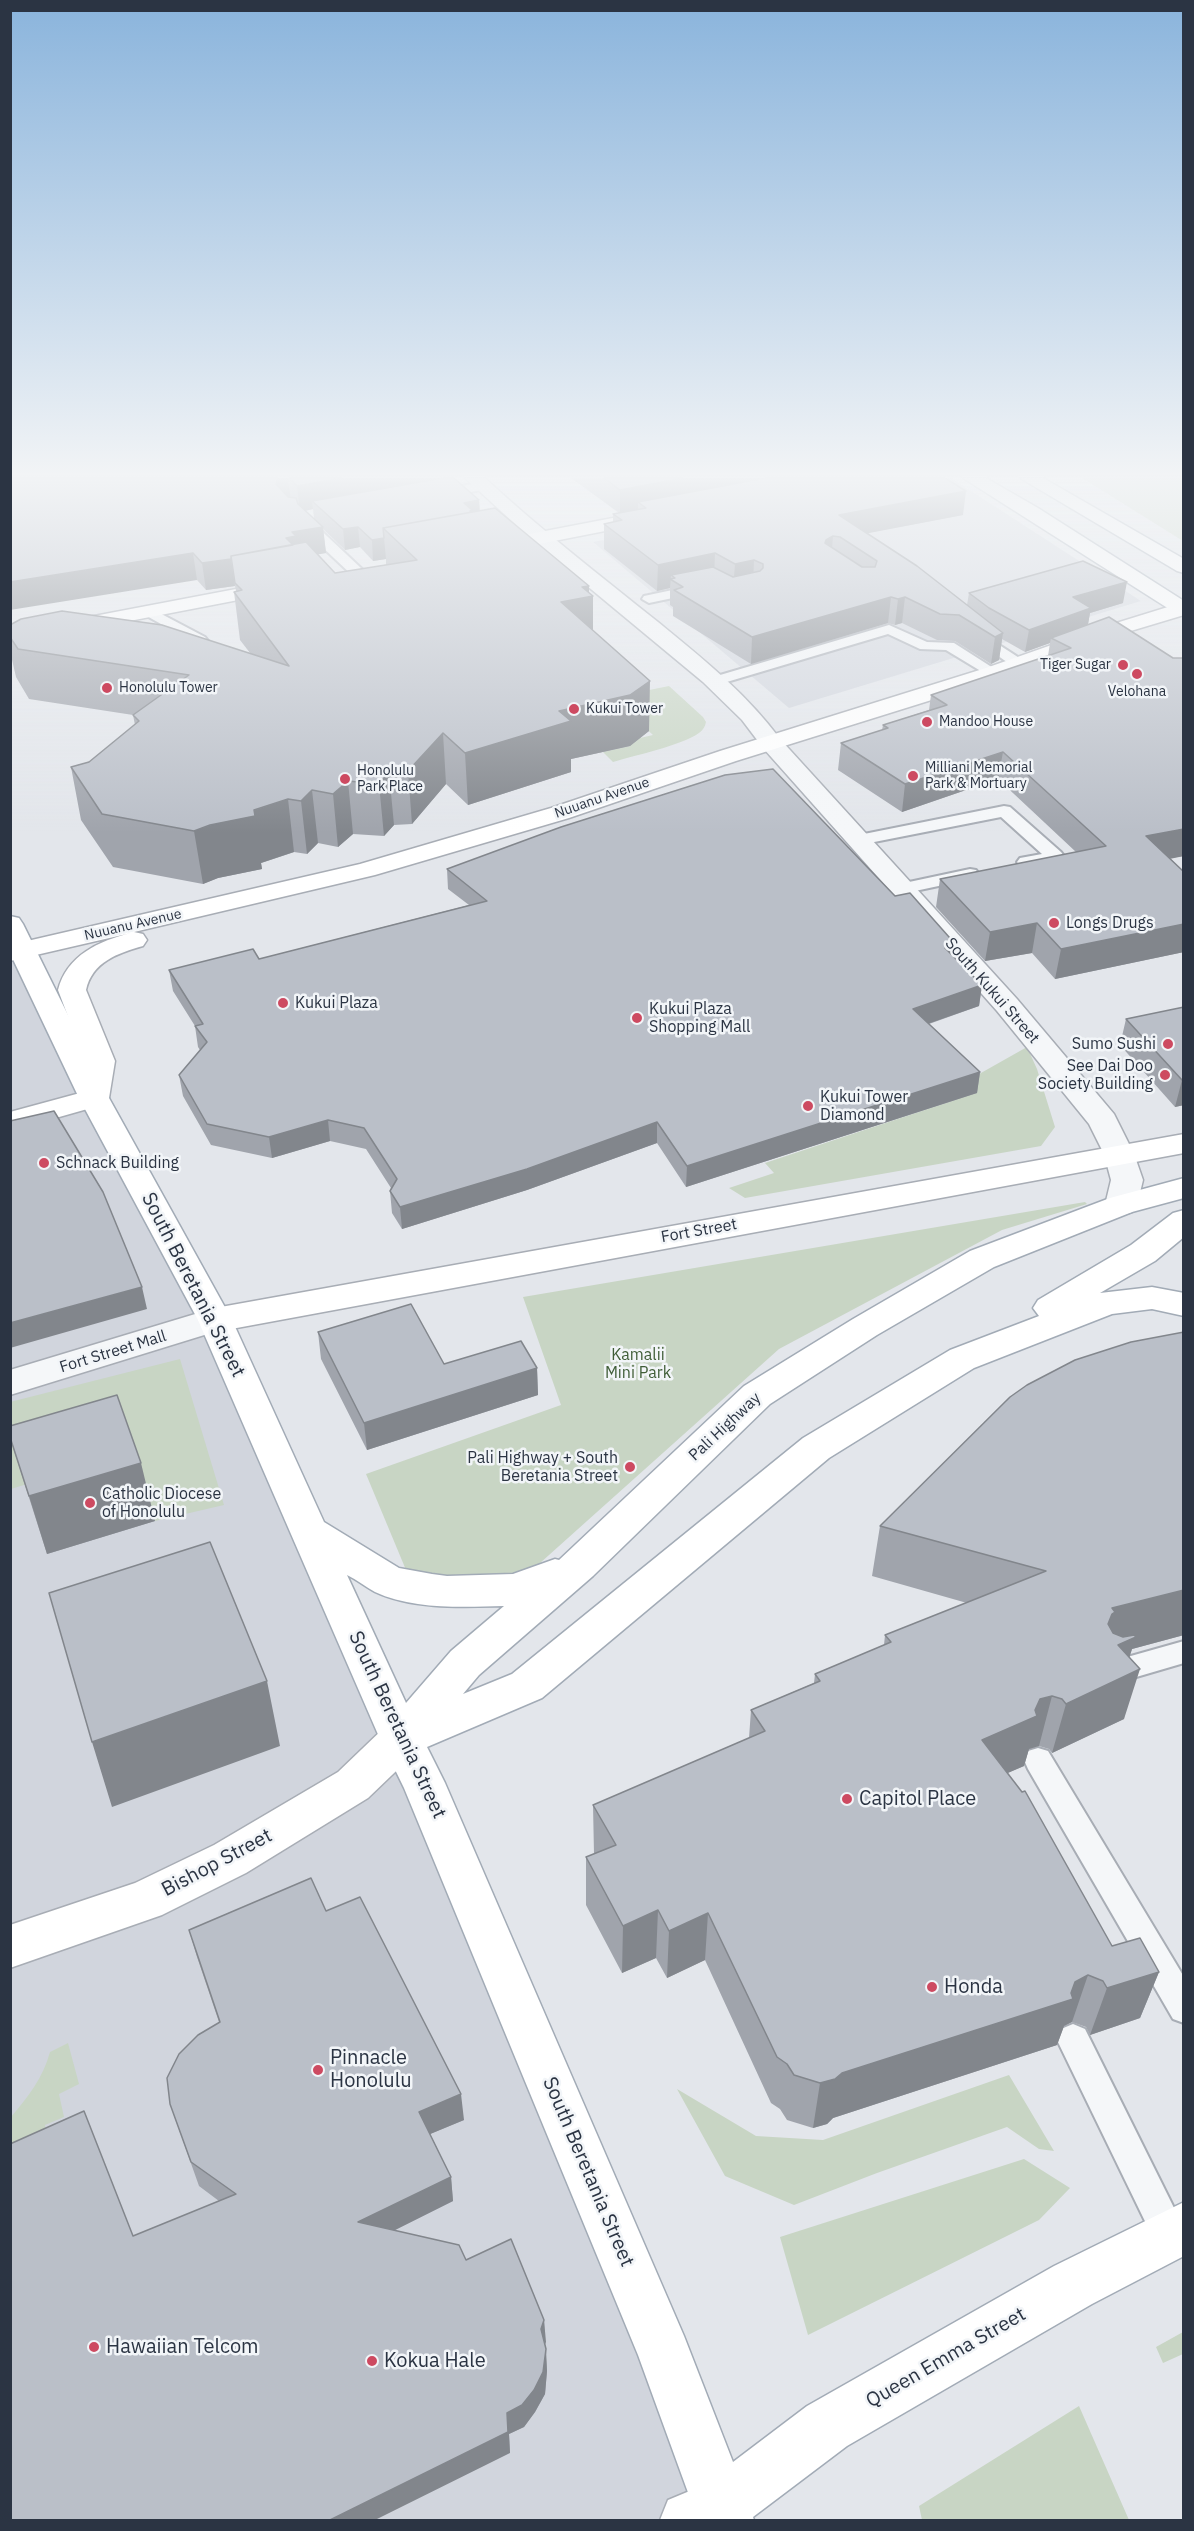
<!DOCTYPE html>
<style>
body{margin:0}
#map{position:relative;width:1194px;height:2531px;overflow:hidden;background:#e3e6eb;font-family:"IBM Plex Sans",sans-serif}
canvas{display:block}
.frame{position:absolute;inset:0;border:12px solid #2b3443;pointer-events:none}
</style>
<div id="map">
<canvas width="1194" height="2531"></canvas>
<div class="frame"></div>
</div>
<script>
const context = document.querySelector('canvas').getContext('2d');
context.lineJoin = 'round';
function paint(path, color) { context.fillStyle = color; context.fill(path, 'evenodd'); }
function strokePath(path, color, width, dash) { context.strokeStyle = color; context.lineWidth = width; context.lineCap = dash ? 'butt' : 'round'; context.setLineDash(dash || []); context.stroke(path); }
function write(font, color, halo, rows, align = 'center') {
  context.font = font + ' "IBM Plex Sans",sans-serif'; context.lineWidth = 5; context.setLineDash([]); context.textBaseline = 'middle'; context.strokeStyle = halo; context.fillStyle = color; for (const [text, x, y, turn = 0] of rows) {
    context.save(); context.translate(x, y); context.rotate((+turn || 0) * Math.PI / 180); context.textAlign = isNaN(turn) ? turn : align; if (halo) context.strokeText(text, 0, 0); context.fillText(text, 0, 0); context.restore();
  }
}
const built = new Path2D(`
 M 951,478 L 1141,601 L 789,708 L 593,542 Z
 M 10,924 L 126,1155 L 726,2520 L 11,2520 Z`);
const green = new Path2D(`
 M 1082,478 L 1183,478 L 1183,541 Z
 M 669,686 L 703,717 L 706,722 C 705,727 703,730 699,733 C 680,746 636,755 613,762 L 603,752 L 630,746 L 631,740 L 653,735 L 621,705 L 634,693 Z
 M 1027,1047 L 1037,1069 L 1055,1127 L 1041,1146 L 745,1198 L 729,1188 L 774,1173 L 765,1163 L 976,1093 L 965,1082 Z
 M 1085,1202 L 1087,1204 L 1002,1230 L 779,1349 L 520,1581 L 500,1593 L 406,1570 L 366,1474 L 561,1405 L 523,1297 Z
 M 180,1359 L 224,1505 L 155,1521 L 131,1452 L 11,1489 L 10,1402 Z
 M 68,2043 L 79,2084 L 59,2094 L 64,2117 L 45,2125 L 47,2143 L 11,2159 L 11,2117 C 28,2097 43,2078 50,2052 Z
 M 1009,2075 L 1054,2151 L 1039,2149 L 1007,2127 L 877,2173 L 794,2205 L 725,2176 L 677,2089 L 756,2136 L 823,2140 Z
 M 1024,2159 L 1070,2188 L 1039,2220 L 808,2335 L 780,2237 Z
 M 1183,2332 L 1183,2354 L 1163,2363 L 1156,2347 Z
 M 1079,2406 L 1129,2520 L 922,2520 L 919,2506 Z`);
const lane = new Path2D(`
 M 482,482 L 488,486 L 486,489 L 436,499 L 430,495 L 436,491 Z
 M 307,521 L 312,522 L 362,569 L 364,572 L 362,575 L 352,575 L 302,528 L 301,525 L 302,522 Z
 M 701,584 L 708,588 L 706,591 L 649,603 L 642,599 L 644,596 Z
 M 150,608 L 205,637 L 217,652 L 215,655 L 205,655 L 195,643 L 145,615 L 143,612 L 145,609 Z
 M 889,625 L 927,642 L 954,643 L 1001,673 L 994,677 L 989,676 L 946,650 L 920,649 L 888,634 L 720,684 L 715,685 L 708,681 L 710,678 Z
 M 976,630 L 1024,661 L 1026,664 L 1024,667 L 1014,667 L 971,637 L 969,634 Z
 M 1004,806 L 1010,807 L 1061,852 L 1064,856 L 1061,860 L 1026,867 L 1020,866 L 1017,862 L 1020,858 L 1042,854 L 1001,817 L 859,845 L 853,844 L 851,840 L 853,836 L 859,835 Z
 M 970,869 L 976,870 L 979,874 L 976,878 L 901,894 L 895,893 L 892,889 L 895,885 Z
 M 1184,1641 L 1184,1663 L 1109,1685 L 1099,1681 L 1095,1673 L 1099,1665 Z
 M 1038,1748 L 1048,1751 L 1184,1977 L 1184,2023 L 1173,2019 L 1028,1769 L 1024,1760 L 1028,1751 Z
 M 1073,2024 L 1085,2029 L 1181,2222 L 1184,2226 L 1181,2246 L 1169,2252 L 1157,2246 L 1057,2040 L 1061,2029 Z`);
const street = new Path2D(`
 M 465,478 L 485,478 C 540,529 599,575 658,622 C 702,658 746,693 780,739 L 1017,999 L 1114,1114 L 1134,1154 L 1143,1180 L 1137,1205 L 1132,1212 L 1121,1215 L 1110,1212 L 1105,1205 L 1111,1180 L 1104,1154 L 1089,1124 L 997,1011 L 764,749 L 742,720 L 703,682 L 539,546 Z
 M 215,1308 L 227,1312 L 232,1320 L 227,1328 L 10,1395 L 10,1370 Z`);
const secondary = new Path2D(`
 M 649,511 L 656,513 L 658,517 L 656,521 L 488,554 L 481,552 L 478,548 L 481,544 L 488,542 Z
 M 278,581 L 285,583 L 288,587 L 285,591 L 10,644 L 10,632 Z
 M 1184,602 L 1184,615 L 1114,636 L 1002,678 L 736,761 L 569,818 L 375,875 L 134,932 L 143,934 L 147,940 L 143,946 C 118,953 92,962 86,990 L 115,1061 L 109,1098 L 105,1104 L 10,1131 L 10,1112 L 80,1093 L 85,1061 L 58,990 C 67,955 99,941 131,933 L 10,961 L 10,945 L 360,864 L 551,808 L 720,751 L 986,668 L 1100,628 Z
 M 1184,1134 L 1184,1153 L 215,1332 L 203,1328 L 198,1320 L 203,1312 L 215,1308 Z
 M 401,1721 L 416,1726 L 422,1739 L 416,1752 L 368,1798 L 246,1873 L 162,1915 L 10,1968 L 10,1925 L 135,1883 L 214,1845 L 338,1772 L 386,1726 Z
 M 721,2478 L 741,2486 L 749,2506 L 743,2520 L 660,2520 L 668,2500 Z`);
const primary = new Path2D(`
 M 963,478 L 986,478 L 1038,508 L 1184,601 L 1184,616 L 1177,614 Z
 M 1020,478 L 1043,478 L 1184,559 L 1184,573 L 1177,571 Z
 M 10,916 L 19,918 L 23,924 L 109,1098 L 232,1320 L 324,1522 L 399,1568 L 432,1574 L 447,1576 L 513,1574 L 555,1559 L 559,1560 L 744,1386 L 853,1319 L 970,1251 L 1110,1198 L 1184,1178 L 1184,1198 L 1132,1212 L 994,1267 L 877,1335 L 770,1404 L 593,1576 L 479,1675 L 463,1694 L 512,1674 L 803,1438 L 950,1350 L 1039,1316 L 1033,1308 L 1038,1300 L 1131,1245 L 1173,1213 L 1184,1210 L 1184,1237 L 1155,1261 L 1100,1293 L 1152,1287 L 1184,1293 L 1184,1316 L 1152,1309 L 1112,1314 L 974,1368 L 829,1458 L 542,1698 L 427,1747 L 445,1783 L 684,2336 L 733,2462 L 807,2406 L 1054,2266 L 1184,2202 L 1184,2256 L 1092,2304 L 847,2446 L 753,2517 L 754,2520 L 698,2520 L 638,2355 L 404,1788 L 380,1739 L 198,1320 L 79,1098 L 10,953 ZM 347,1575 C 357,1580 366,1587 375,1592 C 413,1610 464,1607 504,1606 L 451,1651 L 406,1703 Z`);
const wall = new Path2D(`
 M 10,478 L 454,478 L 479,500 L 480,511 L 593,596 L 593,631 L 649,731 L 630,746 L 571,759 L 571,772 L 468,805 L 446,784 L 412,824 L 394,825 L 384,836 L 353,834 L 338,847 L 318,843 L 307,854 L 294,852 L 261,863 L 262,869 L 218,878 L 203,884 L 113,867 L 81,820 L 71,767 L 89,762 L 135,725 L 133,715 L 29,699 L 16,677 L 10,651 L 10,625 L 250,653 L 240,640 L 234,592 L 236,591 L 235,586 L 206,590 L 197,580 ZM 313,509 L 314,519 L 305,511 ZM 323,529 L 345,550 L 360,547 L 373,561 L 386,559 L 386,565 L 335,573 L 318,554 L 326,553 Z
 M 571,478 L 761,478 L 963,515 L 867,533 L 967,605 L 969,593 L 1123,603 L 1090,613 L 1088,624 L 1173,658 L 1184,658 L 1184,856 L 1170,858 L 1184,872 L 1184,952 L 1055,979 L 1032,953 L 985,961 L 936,907 L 940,879 L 1076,852 L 998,779 L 902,812 L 838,770 L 841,743 L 882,730 L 883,725 L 929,710 L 931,695 L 1048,656 L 1050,643 L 1025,652 L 1002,639 L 999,660 L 991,664 L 955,641 L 937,640 L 902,623 L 895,625 L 888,623 L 751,664 L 673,616 L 673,607 L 670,605 L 670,588 L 657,591 L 604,549 L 604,524 L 613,522 L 613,514 L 619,513 Z
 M 447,869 L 895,896 L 982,985 L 979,1006 L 929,1024 L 980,1072 L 977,1093 L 686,1187 L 657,1143 L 527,1190 L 402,1229 L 392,1213 L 390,1191 L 391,1188 L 366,1149 L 330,1141 L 272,1158 L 211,1145 L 183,1096 L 179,1075 L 200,1050 L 198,1047 L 195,1026 L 173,991 L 169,970 L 259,959 L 469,905 L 448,889 Z
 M 1184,1007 L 1184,1105 L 1175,1107 L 1120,1045 L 1126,1019 Z
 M 318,1332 L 444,1364 L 537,1368 L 538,1395 L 367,1450 L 321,1359 Z
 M 1184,1332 L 1184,1635 L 1132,1649 L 1129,1658 L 1124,1719 L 1052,1753 L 1049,1749 L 1039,1746 L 1029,1749 L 1024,1766 L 1007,1773 L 1112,1946 L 1159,1972 L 1140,2018 L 1090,2035 L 1086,2027 L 1072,2022 L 1064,2026 L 1057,2045 L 833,2118 L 827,2124 L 813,2128 L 787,2120 L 780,2109 L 771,2103 L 705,1960 L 667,1978 L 656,1958 L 622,1973 L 586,1905 L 586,1857 L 594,1854 L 593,1805 L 749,1738 L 751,1710 L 814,1683 L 815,1674 L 884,1645 L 885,1635 L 967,1603 L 872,1576 L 880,1526 Z
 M 10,1438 L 155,1521 L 47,1554 Z
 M 326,1911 L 464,2120 L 430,2134 L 451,2177 L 453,2201 L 395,2230 L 544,2320 L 545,2344 L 547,2371 L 545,2394 L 535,2412 L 524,2427 L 509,2434 L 510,2453 L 134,2236 L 219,2201 L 199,2186 L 170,2104 L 219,2022 L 197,1957 L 189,1930 Z`);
const shadedWall = new Path2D(`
 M 278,478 L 288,478 L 291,503 L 276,484 Z
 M 342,478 L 441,478 L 312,501 L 313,509 L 300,512 L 297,486 Z
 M 683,478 L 761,478 L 761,488 L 646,508 L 638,502 L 638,511 L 620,514 L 620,490 Z
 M 966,491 L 963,515 L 843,538 L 839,515 Z
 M 479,500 L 481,541 L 464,503 Z
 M 323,527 L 326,553 L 298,558 L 286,538 L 292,532 Z
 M 358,527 L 360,547 L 345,550 L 343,529 Z
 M 833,536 L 831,561 L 823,568 L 826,540 Z
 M 384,538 L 386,559 L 373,561 L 372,540 Z
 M 193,553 L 197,580 L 10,610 L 10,582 Z
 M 715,553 L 714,579 L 675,578 L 671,575 L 670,588 L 657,591 L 658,565 Z
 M 231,559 L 235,586 L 206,590 L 202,563 Z
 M 754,560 L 753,586 L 733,590 L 735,564 Z
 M 1127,582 L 1123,603 L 1090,613 L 1087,630 L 1051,638 L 1050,643 L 1025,652 L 1029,630 L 1073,597 Z
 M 589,586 L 589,597 L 593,596 L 593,644 L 561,602 L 582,587 Z
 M 891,597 L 888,623 L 751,664 L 752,637 Z
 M 905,597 L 902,623 L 895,625 L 898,599 Z
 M 1003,633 L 999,660 L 991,664 L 995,637 Z
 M 650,681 L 649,731 L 630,746 L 571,759 L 571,772 L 468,805 L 465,753 L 559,711 Z
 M 443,733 L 446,784 L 412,824 L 408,771 Z
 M 1003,752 L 998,779 L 902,812 L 905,784 Z
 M 389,772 L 394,825 L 384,836 L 379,784 Z
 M 348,781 L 353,834 L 338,847 L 333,794 Z
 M 312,790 L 318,843 L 307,854 L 301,801 Z
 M 288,799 L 294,852 L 261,863 L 262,869 L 218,878 L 203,884 L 194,831 Z
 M 1184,829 L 1184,856 L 1140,865 L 1146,836 Z
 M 1037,923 L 1032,953 L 985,961 L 990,932 Z
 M 1184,924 L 1184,952 L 1055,979 L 1061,949 Z
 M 957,946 L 954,967 L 945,948 Z
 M 982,985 L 979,1006 L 910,1030 L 913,1009 Z
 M 980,1072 L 977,1093 L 686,1187 L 687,1166 Z
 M 1182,1080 L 1184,1080 L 1184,1105 L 1175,1107 Z
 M 328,1120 L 330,1141 L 272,1158 L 269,1137 Z
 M 657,1122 L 657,1143 L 527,1190 L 402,1229 L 400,1207 Z
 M 142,1287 L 147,1309 L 10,1348 L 10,1323 Z
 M 537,1368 L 538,1395 L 367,1450 L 364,1423 Z
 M 141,1463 L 155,1521 L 47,1554 L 29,1496 Z
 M 1184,1590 L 1184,1635 L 1132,1649 L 1123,1677 L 1140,1669 L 1124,1719 L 1052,1753 L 1066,1704 L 1097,1664 L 1112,1608 Z
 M 267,1681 L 280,1746 L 112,1807 L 92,1742 Z
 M 1052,1696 L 1039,1746 L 1029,1749 L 1024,1766 L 971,1789 L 982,1740 L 1035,1710 L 1040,1699 Z
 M 658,1910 L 656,1958 L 622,1973 L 623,1926 Z
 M 708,1913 L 705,1960 L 667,1978 L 669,1931 Z
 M 1159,1972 L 1140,2018 L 1090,2035 L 1107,1988 Z
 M 1088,1975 L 1072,2022 L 1064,2026 L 1057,2045 L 833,2118 L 827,2124 L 813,2128 L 820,2083 L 842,2073 L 1075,1982 Z
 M 461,2094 L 464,2120 L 423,2137 L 419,2112 Z
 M 451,2177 L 453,2201 L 363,2246 L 358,2222 Z
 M 544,2320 L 546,2342 L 542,2352 L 541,2329 Z
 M 546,2349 L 547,2371 L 545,2394 L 535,2412 L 524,2427 L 509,2434 L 510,2453 L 375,2520 L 330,2520 L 507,2413 Z`);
const building = new Path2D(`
 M 10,478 L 278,478 L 276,484 L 288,497 L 296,498 L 298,504 L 323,527 L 292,532 L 296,536 L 286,538 L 293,545 L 231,556 L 231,559 L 202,563 L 193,553 L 10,582 Z
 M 289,478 L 342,478 L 297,486 Z
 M 443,478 L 454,478 L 479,500 L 464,503 L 472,510 L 470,511 L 472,512 L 383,528 L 384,538 L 372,540 L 358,527 L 343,529 L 312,501 Z
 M 604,478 L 683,478 L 620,490 Z
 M 765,478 L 945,478 L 966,491 L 839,515 L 917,566 L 1003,633 L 995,637 L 959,615 L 940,614 L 905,597 L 898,599 L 891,597 L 752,637 L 674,590 L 683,587 L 670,579 L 675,578 L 671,575 L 713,567 L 733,577 L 760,571 L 763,568 L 763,564 L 754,560 L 735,564 L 715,553 L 658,565 L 604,524 L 622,520 L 613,514 L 646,508 L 638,502 ZM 833,536 L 840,537 L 877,561 L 875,567 L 862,567 L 825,543 L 826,540 Z
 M 495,508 L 589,586 L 582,587 L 593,596 L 561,602 L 650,681 L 630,695 L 559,711 L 571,721 L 465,753 L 443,733 L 408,771 L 389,772 L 379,784 L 348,781 L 333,794 L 312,790 L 301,801 L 288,799 L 254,810 L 255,816 L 210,825 L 194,831 L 102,814 L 71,767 L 89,762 L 139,721 L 133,715 L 189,675 L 18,649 L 10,637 L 10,625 L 21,619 L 62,611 L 162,625 L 289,666 L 234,592 L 242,590 L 235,583 L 231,556 L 306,542 L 335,573 L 417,560 L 383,528 Z
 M 1083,561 L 1127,582 L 1073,597 L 1091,608 L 1029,630 L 989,608 L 969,593 Z
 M 1109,617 L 1173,658 L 1184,658 L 1184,829 L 1146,836 L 1184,872 L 1184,924 L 1061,949 L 1037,923 L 990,932 L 940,879 L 1106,846 L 1003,752 L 905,784 L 841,743 L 888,728 L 883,725 L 947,705 L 931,695 L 1071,648 L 1051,638 Z
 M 773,769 L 895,896 L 910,893 L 957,946 L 945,948 L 982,985 L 913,1009 L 980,1072 L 687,1166 L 657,1122 L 527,1169 L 400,1207 L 390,1191 L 397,1179 L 364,1128 L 328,1120 L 269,1137 L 207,1124 L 179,1075 L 207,1042 L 195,1026 L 203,1024 L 169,970 L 253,949 L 259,959 L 487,901 L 447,869 L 561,827 L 725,775 Z
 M 1184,1007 L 1184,1080 L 1182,1080 L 1126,1019 Z
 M 54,1111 L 103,1192 L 142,1287 L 10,1323 L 10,1121 Z
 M 411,1304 L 444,1364 L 521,1341 L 537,1368 L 364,1423 L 318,1332 Z
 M 1184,1332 L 1184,1590 L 1112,1608 L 1115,1612 L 1112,1614 L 1108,1624 L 1113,1633 L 1123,1637 L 1134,1635 L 1136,1637 L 1118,1645 L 1140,1669 L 1066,1704 L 1062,1699 L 1052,1696 L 1040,1699 L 1035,1710 L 1037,1716 L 982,1740 L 1022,1792 L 1025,1791 L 1112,1946 L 1140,1938 L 1159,1972 L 1107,1988 L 1103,1981 L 1088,1975 L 1075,1982 L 1071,1993 L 1073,1999 L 842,2073 L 835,2079 L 820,2083 L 794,2075 L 787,2064 L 777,2057 L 708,1913 L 669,1931 L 658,1910 L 623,1926 L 586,1857 L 616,1845 L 593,1805 L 765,1731 L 751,1710 L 820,1681 L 815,1674 L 891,1642 L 885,1635 L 1046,1571 L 880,1526 L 1010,1397 L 1027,1385 L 1075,1360 L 1131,1342 Z
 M 117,1395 L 141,1463 L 29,1496 L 10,1437 L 10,1426 Z
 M 210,1542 L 267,1681 L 92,1742 L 49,1593 Z
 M 311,1878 L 326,1911 L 360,1897 L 461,2094 L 419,2112 L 451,2177 L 358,2222 L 459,2245 L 466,2260 L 511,2239 L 544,2320 L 541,2329 L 546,2349 L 543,2372 L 534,2390 L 522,2405 L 507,2413 L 508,2432 L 330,2520 L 10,2520 L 10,2144 L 84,2111 L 133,2236 L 236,2194 L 191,2162 L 170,2104 L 167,2078 L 179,2054 L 198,2035 L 220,2022 L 189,1930 Z`);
const markers = [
 [1123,665,6,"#cd4a61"],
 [1137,674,6,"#cd4a61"],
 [107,688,6,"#cd4a61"],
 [574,709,6,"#cd4a61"],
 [927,722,6,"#cd4a61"],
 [913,776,6,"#cd4a61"],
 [345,779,6,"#cd4a61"],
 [1054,923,6,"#cd4a61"],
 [283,1003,6,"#cd4a61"],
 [637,1018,6,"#cd4a61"],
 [1168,1044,6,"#cd4a61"],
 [1165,1075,6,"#cd4a61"],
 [808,1106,6,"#cd4a61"],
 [44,1163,6,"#cd4a61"],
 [630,1467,6,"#cd4a61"],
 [90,1503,6,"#cd4a61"],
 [847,1799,6,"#cd4a61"],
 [932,1987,6,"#cd4a61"],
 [318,2070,6,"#cd4a61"],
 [94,2347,6,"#cd4a61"],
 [372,2361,6,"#cd4a61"]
];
const farPoinames = [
 ["Tiger Sugar",1111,665,"right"],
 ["Honolulu Tower",119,688],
 ["Velohana",1137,692,"center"],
 ["Kukui Tower",586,709],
 ["Mandoo House",939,722],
 ["Milliani Memorial",925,768],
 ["Park & Mortuary",925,784],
 ["Honolulu",357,771],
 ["Park Place",357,787]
];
const farStreetnames = [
 ["Nuuanu Avenue",602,798,-19],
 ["Nuuanu Avenue",133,925,-13]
];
const poiNames = [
 ["Longs Drugs",1066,923],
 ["Kukui Plaza",295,1003],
 ["Kukui Plaza",649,1009],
 ["Shopping Mall",649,1027],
 ["Sumo Sushi",1156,1044,"right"],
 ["See Dai Doo",1153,1066,"right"],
 ["Society Building",1153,1084,"right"],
 ["Kukui Tower",820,1097],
 ["Diamond",820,1115],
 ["Schnack Building",56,1163],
 ["Pali Highway + South",618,1458,"right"],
 ["Beretania Street",618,1476,"right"],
 ["Catholic Diocese",102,1494],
 ["of Honolulu",102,1512]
];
const streetNames = [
 ["South Kukui Street",992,991,49],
 ["Fort Street",699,1231,-10],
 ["Fort Street Mall",113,1352,-17],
 ["Pali Highway",725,1427,-43]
];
const parkNames = [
 ["Kamalii",638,1355],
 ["Mini Park",638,1373]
];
const nearStreetnames = [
 ["South Beretania Street",193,1285,63],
 ["South Beretania Street",397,1725,65],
 ["Bishop Street",217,1863,-28],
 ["South Beretania Street",588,2172,67],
 ["Queen Emma Street",946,2358,-30]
];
const nearPoinames = [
 ["Capitol Place",859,1799],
 ["Honda",944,1987],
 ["Pinnacle",330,2058],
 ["Honolulu",330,2081],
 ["Hawaiian Telcom",106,2347],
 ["Kokua Hale",384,2361]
];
paint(built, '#d1d5dd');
paint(green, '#c8d5c4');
strokePath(lane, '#a8adb5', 4);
strokePath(street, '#a8adb5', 3);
strokePath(secondary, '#a8adb5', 3);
strokePath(primary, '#a2abb6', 3);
paint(lane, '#f5f7f9');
paint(street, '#f5f7f9');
paint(secondary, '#fff');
paint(primary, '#fff');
paint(wall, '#a0a4ac');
paint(shadedWall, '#82868c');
paint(building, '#babfc8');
strokePath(building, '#82868c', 1.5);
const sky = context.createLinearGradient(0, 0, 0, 833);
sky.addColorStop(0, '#8ab4dc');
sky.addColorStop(0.57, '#f2f4f6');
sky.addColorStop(1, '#f2f4f600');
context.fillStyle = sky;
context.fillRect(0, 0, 1194, 833);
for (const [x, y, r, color] of markers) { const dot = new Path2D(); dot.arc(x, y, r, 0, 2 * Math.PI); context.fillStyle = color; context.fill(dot); strokePath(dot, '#f2f5f8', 2); }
write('14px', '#2b3443', '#f2f5f8', farPoinames, 'left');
write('14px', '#2b3443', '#f2f5f8', farStreetnames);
write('16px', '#2b3443', '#f2f5f8', poiNames, 'left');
write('16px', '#2b3443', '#f2f5f8', streetNames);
write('16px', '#405e38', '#f2f5f8', parkNames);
write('20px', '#2b3443', '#f2f5f8', nearStreetnames);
write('20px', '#2b3443', '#f2f5f8', nearPoinames, 'left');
</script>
